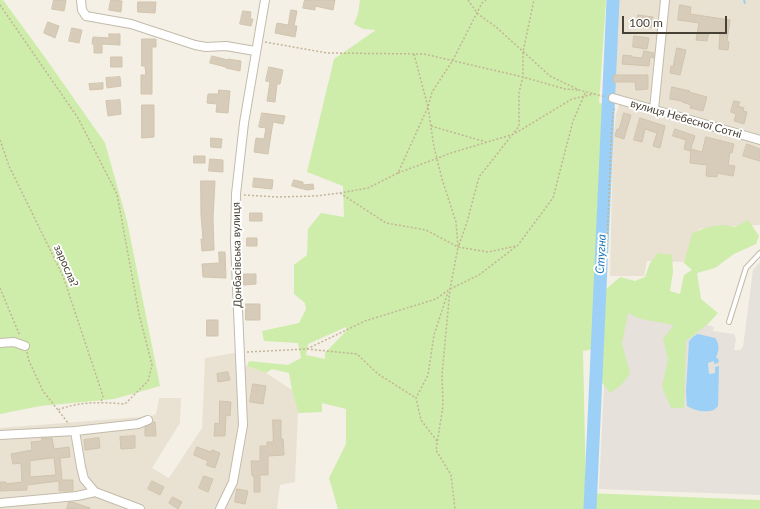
<!DOCTYPE html>
<meta charset="utf-8">
<style>
body{margin:0}
#map{position:relative;width:760px;height:509px;overflow:hidden;background:#f4f0e5;font-family:Lato,sans-serif}
canvas{display:block}
.scale{position:absolute;left:622px;top:16px;width:105px;height:18px;box-sizing:border-box;border:2px solid #474034;border-top:0;padding-left:5px;font-size:12px;line-height:14px;white-space:nowrap;color:#474034;-webkit-text-stroke:3px #fff;paint-order:stroke}
</style>
<div id="map">
<canvas width="760" height="509"></canvas>
<div class="scale">100 m</div>
</div>
<script>
const context = document.querySelector('canvas').getContext('2d');
context.lineJoin = 'round';
function paint(path, color) { context.fillStyle = color; context.fill(path, 'evenodd'); }
function strokePath(path, color, width, dash) { context.strokeStyle = color; context.lineWidth = width; context.lineCap = dash ? 'butt' : 'round'; context.setLineDash(dash || []); context.stroke(path); }
function write(font, color, halo, rows, align = 'center') {
  context.font = font + ' Lato,sans-serif'; context.lineWidth = 4; context.setLineDash([]); context.textBaseline = 'middle'; context.strokeStyle = halo; context.fillStyle = color; for (const [text, x, y, turn = 0] of rows) {
    context.save(); context.translate(x, y); context.rotate((+turn || 0) * Math.PI / 180); context.textAlign = isNaN(turn) ? turn : align; if (halo) context.strokeText(text, 0, 0); context.fillText(text, 0, 0); context.restore();
  }
}
const residential = new Path2D(`
 M 615,0 L 760,0 L 760,225 L 713,227 L 699,229 L 688,262 L 647,261 L 644,276 L 610,276 L 613,139 L 616,114 L 621,100 L 617,99 L 610,92 Z
 M 240,352 L 241,366 L 247,366 L 266,373 L 292,390 L 298,413 L 295,482 L 280,485 L 277,509 L 0,509 L 0,428 L 151,416 L 156,414 L 159,398 L 181,398 L 180,423 L 152,468 L 169,478 L 202,428 L 205,358 Z`);
const industrial = new Path2D(`
 M 760,262 L 760,495 L 599,489 L 608,301 L 687,319 L 714,327 L 713,331 L 734,334 L 736,339 L 734,350 L 740,350 L 743,347 L 753,270 Z`);
const green = new Path2D(`
 M 0,0 L 3,0 L 44,56 L 105,143 L 127,221 L 160,386 L 114,399 L 40,406 L 0,414 Z
 M 360,0 L 606,0 L 599,103 L 605,104 L 598,195 L 593,349 L 583,351 L 586,493 L 760,500 L 760,509 L 338,509 L 329,478 L 346,444 L 346,409 L 322,403 L 322,412 L 298,413 L 292,390 L 289,373 L 272,369 L 266,373 L 247,366 L 249,361 L 288,365 L 301,358 L 298,343 L 264,341 L 262,331 L 299,323 L 306,309 L 305,303 L 294,294 L 294,265 L 307,255 L 308,229 L 321,213 L 344,217 L 343,186 L 307,172 L 334,59 L 376,30 L 363,29 L 354,24 L 358,14 ZM 346,327 L 346,331 L 325,353 L 325,359 L 306,355 L 308,344 Z
 M 748,220 L 759,236 L 756,244 L 734,254 L 715,268 L 697,273 L 701,299 L 718,313 L 709,323 L 686,341 L 684,408 L 671,408 L 662,387 L 668,359 L 663,339 L 674,325 L 641,319 L 628,313 L 622,343 L 630,374 L 621,385 L 610,393 L 600,380 L 604,291 L 620,277 L 635,281 L 645,277 L 650,263 L 658,253 L 672,255 L 673,272 L 670,291 L 680,294 L 684,275 L 692,270 L 684,263 L 692,234 C 707,226 719,223 735,227 Z`);
const water = new Path2D(`
 M 698,334 L 715,338 C 720,344 719,351 716,357 L 719,360 L 718,363 L 714,364 L 714,361 L 708,363 L 709,374 L 715,373 L 715,367 L 719,366 L 718,406 C 712,415 695,411 687,406 L 686,391 L 689,341 L 694,336 Z`);
const stream = new Path2D(`
 M 744,0 L 745,3`);
const river = new Path2D(`
 M 590,509 L 613,0`);
const building = new Path2D(`
 M 54,0 L 66,0 L 64,11 L 52,9 Z
 M 111,0 L 122,1 L 121,12 L 109,10 Z
 M 305,0 L 335,0 L 333,10 L 315,6 L 315,10 L 303,8 Z
 M 138,2 L 156,2 L 155,13 L 138,12 Z
 M 680,5 L 691,7 L 690,14 L 730,20 L 727,41 L 729,42 L 728,50 L 719,49 L 720,34 L 709,32 L 707,41 L 696,40 L 699,23 L 678,20 Z
 M 291,10 L 297,11 L 294,26 L 297,26 L 295,37 L 275,33 L 277,23 L 288,25 Z
 M 243,11 L 251,12 L 250,19 L 253,19 L 251,26 L 240,24 Z
 M 638,15 L 653,17 L 651,28 L 636,26 Z
 M 48,22 L 59,26 L 55,38 L 44,33 Z
 M 72,28 L 82,30 L 79,43 L 69,41 Z
 M 109,34 L 120,34 L 120,45 L 102,44 L 102,53 L 94,53 L 94,44 L 92,44 L 93,37 L 109,38 Z
 M 634,36 L 649,38 L 647,49 L 633,47 Z
 M 142,39 L 156,39 L 156,47 L 152,47 L 152,94 L 141,94 L 141,75 L 146,75 L 145,66 L 142,66 Z
 M 677,48 L 686,50 L 680,75 L 670,73 L 671,66 L 673,66 Z
 M 644,51 L 654,53 L 654,58 L 650,57 L 649,66 L 622,64 L 623,55 L 632,56 L 632,57 L 642,58 Z
 M 212,56 L 228,60 L 228,59 L 241,61 L 240,71 L 226,68 L 226,67 L 210,63 Z
 M 111,57 L 122,57 L 122,67 L 111,67 Z
 M 269,67 L 283,70 L 280,84 L 277,84 L 275,102 L 267,101 L 270,82 L 266,81 Z
 M 614,75 L 648,75 L 648,89 L 636,90 L 635,82 L 614,82 Z
 M 120,77 L 121,86 L 107,88 L 106,78 Z
 M 103,83 L 103,89 L 90,90 L 89,84 Z
 M 672,87 L 690,91 L 689,92 L 707,97 L 703,111 L 690,108 L 691,105 L 682,102 L 682,101 L 670,99 Z
 M 219,90 L 230,91 L 228,113 L 216,112 L 217,104 L 207,103 L 208,94 L 218,94 Z
 M 120,100 L 121,114 L 108,116 L 106,101 Z
 M 734,101 L 740,102 L 738,106 L 744,108 L 743,111 L 747,112 L 744,124 L 734,121 L 736,114 L 731,112 Z
 M 142,105 L 154,105 L 154,137 L 142,138 Z
 M 262,113 L 285,116 L 283,124 L 273,122 L 268,154 L 254,152 L 256,138 L 264,139 L 266,128 L 259,127 Z
 M 624,113 L 631,115 L 624,139 L 615,136 L 617,129 L 619,129 Z
 M 640,118 L 665,126 L 660,148 L 653,146 L 657,133 L 645,129 L 642,142 L 634,140 Z
 M 675,129 L 695,136 L 690,151 L 684,149 L 686,140 L 673,136 Z
 M 706,137 L 734,144 L 732,153 L 730,152 L 728,165 L 735,166 L 733,176 L 717,173 L 717,177 L 706,176 L 707,165 L 690,163 L 691,149 L 702,152 Z
 M 211,138 L 222,139 L 221,148 L 211,147 Z
 M 747,144 L 760,149 L 760,161 L 743,156 Z
 M 194,156 L 205,156 L 205,163 L 194,163 Z
 M 210,159 L 223,160 L 223,172 L 209,171 Z
 M 254,178 L 273,180 L 272,189 L 253,187 Z
 M 294,180 L 303,182 L 303,185 L 313,184 L 314,189 L 307,190 L 292,186 Z
 M 201,181 L 215,181 L 213,218 L 214,250 L 202,251 L 201,239 L 203,239 L 201,215 Z
 M 250,213 L 262,213 L 262,221 L 250,221 Z
 M 247,238 L 257,238 L 257,246 L 247,246 Z
 M 219,252 L 225,252 L 226,278 L 203,277 L 202,264 L 219,263 Z
 M 244,274 L 256,274 L 256,284 L 244,285 Z
 M 246,304 L 260,304 L 260,320 L 246,320 Z
 M 207,320 L 218,320 L 218,336 L 207,336 Z
 M 228,372 L 230,380 L 218,382 L 217,374 Z
 M 253,384 L 266,386 L 263,404 L 250,402 Z
 M 220,401 L 231,402 L 230,416 L 226,415 L 225,436 L 214,436 L 215,423 L 219,424 Z
 M 273,420 L 281,420 L 281,439 L 283,439 L 284,455 L 268,456 L 268,475 L 260,475 L 260,492 L 254,492 L 254,476 L 252,476 L 251,461 L 260,461 L 260,446 L 267,446 L 267,442 L 273,442 Z
 M 153,422 L 155,422 L 156,436 L 145,436 L 145,427 Z
 M 135,436 L 135,448 L 121,449 L 120,437 Z
 M 42,438 L 52,438 L 54,449 L 69,447 L 70,457 L 60,458 L 62,480 L 73,480 L 73,491 L 59,491 L 59,481 L 27,485 L 27,490 L 0,491 L 0,482 L 6,482 L 6,484 L 22,482 L 21,463 L 13,464 L 11,454 L 32,450 L 31,442 L 42,441 ZM 54,458 L 56,475 L 30,477 L 30,461 Z
 M 99,438 L 100,448 L 85,450 L 84,440 Z
 M 197,447 L 211,452 L 212,450 L 220,453 L 215,468 L 206,465 L 208,461 L 194,455 Z
 M 204,476 L 213,479 L 208,492 L 199,488 Z
 M 152,481 L 164,487 L 160,495 L 148,489 Z
 M 237,489 L 248,491 L 245,504 L 235,502 Z
 M 173,497 L 182,502 L 178,509 L 169,503 Z
 M 69,502 L 72,502 L 90,508 L 90,509 L 67,509 Z`);
const path = new Path2D(`
 M 468,0 L 478,14 L 496,27 L 550,76 L 579,90 L 606,97
 M 0,5 L 78,118 L 117,194 L 139,314 L 152,365 L 148,381 L 125,404 C 102,402 80,401 58,410
 M 265,42 L 327,53 L 424,54 L 523,77 L 565,89 L 579,90
 M 414,54 L 428,107 L 434,147 L 442,179 L 456,222 L 458,247 L 450,289 L 442,375 L 443,406 L 436,450 L 451,475 L 455,509
 M 431,126 L 486,142
 M 0,140 L 9,166 L 63,276 L 103,396 L 101,402
 M 398,173 L 451,153 L 514,134 L 572,99 L 594,94
 M 340,193 L 386,223 L 426,230 L 458,247 L 488,252 L 516,246
 M 244,195 L 276,197 L 315,196 L 340,193 L 368,188 L 398,173 L 428,107 L 432,92 L 453,60 L 482,3 L 486,0
 M 459,245 L 467,222 L 479,177 L 519,126 L 519,92 L 523,77 L 523,52 L 534,0
 M 607,246 L 611,140 L 613,112 L 615,107
 M 0,288 L 20,336
 M 307,349 L 365,321 L 436,299 L 450,289 L 479,275 L 518,245 L 553,198 L 573,121 L 586,91
 M 27,352 L 29,361 L 43,391 L 69,424
 M 247,352 L 307,349 L 357,354 L 378,374 L 416,398
 M 437,441 L 421,420 L 416,398 L 428,375 L 434,335 L 448,292`);
const service = new Path2D(`
 M 729,322 L 746,268 L 760,253`);
const minor = new Path2D(`
 M 81,0 L 82,10 L 86,16 L 131,24 L 195,45 L 206,47 L 226,46 L 255,51
 M 613,98 L 760,140
 M 654,109 L 665,0
 M 0,343 L 14,342 L 25,346
 M 75,431 L 81,467 L 84,479 L 95,492
 M 0,435 L 75,431 L 138,424 L 148,420
 M 0,503 L 77,496 L 95,492 L 140,509
 M 220,509 L 233,482 L 243,425 L 235,242 L 236,194 L 244,123 L 265,0`);
const streetNames = [
 ["вулиця Небесної Сотні",686,119,16],
 ["Донбасівська вулиця",237,255,-91],
 ["заросла?",66,266,66]
];
const waterNames = [
 ["Стугна",601,254,-87]
];
paint(residential, '#e9e2d3');
paint(industrial, '#e6e1da');
paint(green, '#ceecaa');
paint(water, '#9cd0f6');
strokePath(stream, '#9cd0f6', 2);
strokePath(river, '#9cd0f6', 13);
paint(building, '#d7ccba');
strokePath(building, '#d2c4ac', 1);
strokePath(service, '#c3bbaa', 6);
strokePath(minor, '#c3bbaa', 10);
strokePath(path, '#c3b497', 1.5, [2, 2]);
strokePath(service, '#fff', 4);
strokePath(minor, '#fff', 8);
write('11px', '#474034', '#fff', streetNames);
write('italic 12px', '#247abc', '#fff', waterNames);
</script>
